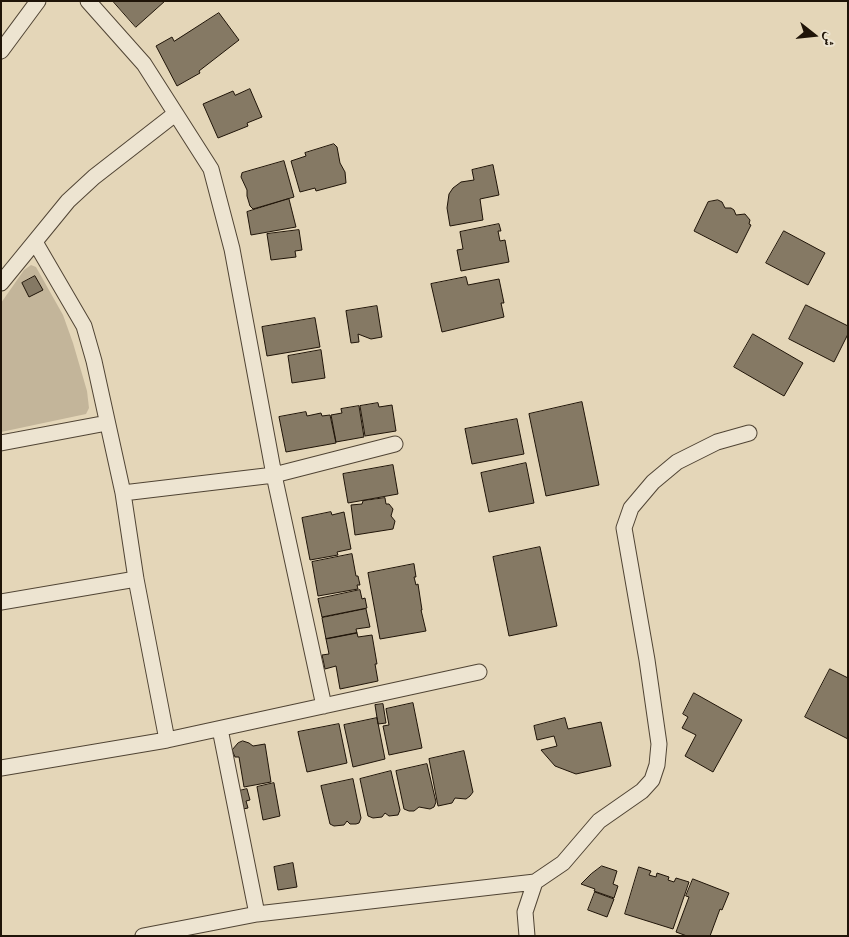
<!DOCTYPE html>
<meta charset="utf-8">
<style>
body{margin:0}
#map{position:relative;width:849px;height:937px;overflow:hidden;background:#e4d6b8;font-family:"IM FELL Double Pica",Amiri,serif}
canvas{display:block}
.frame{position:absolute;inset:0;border:2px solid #1f1408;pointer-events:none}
.north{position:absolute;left:789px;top:10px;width:50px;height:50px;-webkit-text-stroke:4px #ede4d1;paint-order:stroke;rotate:106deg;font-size:14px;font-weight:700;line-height:20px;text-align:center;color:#1f1408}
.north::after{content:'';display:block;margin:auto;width:18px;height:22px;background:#1f1408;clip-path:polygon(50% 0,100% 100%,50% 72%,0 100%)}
</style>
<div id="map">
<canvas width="849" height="937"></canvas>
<div class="frame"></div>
<div class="north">ش</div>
</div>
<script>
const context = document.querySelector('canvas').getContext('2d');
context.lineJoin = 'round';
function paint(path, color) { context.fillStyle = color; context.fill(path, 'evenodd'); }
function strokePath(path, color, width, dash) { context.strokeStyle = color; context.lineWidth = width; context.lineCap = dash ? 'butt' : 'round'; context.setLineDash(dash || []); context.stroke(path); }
const green = new Path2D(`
 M 31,265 L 36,267 L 63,315 L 73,343 L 87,391 L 89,408 L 86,414 L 1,432 L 1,303 L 24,270 Z`);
const building = new Path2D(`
 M 113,1 L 165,1 L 136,27 Z
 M 219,13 L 239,40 L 199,71 L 200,73 L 177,86 L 156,46 L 172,37 L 174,41 Z
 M 250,89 L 262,117 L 247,123 L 248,126 L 218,138 L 203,104 L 233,91 L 235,95 Z
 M 334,144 L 337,147 L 340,163 L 345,172 L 346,183 L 316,191 L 315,188 L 300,192 L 291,161 L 306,156 L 305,153 Z
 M 284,161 L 294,197 L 253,209 L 250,206 L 247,196 L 247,190 L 241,177 L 242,173 Z
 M 493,165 L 499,195 L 480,199 L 483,220 L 450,226 L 447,208 L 449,194 L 453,188 L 461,182 L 474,180 L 472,170 Z
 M 289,199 L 296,227 L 251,235 L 247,212 Z
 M 718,200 L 722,202 L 725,208 L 731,208 L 734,210 L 736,215 L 745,214 L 750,220 L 749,224 L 751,225 L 737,253 L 694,231 L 708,202 Z
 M 499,224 L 501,231 L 498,231 L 500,241 L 505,240 L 509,262 L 461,271 L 457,250 L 463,249 L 460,232 Z
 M 299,230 L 302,250 L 295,251 L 296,257 L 271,260 L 267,234 Z
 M 784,231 L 825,253 L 808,285 L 766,263 Z
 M 35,276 L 43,290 L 29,297 L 22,283 Z
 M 466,277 L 468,285 L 499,279 L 504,303 L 501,303 L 504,317 L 442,332 L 431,284 Z
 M 806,305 L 848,326 L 848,334 L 834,362 L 789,339 Z
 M 377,306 L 382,337 L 371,339 L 358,334 L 359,342 L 351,343 L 346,311 Z
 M 315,318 L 320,347 L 267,356 L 262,327 Z
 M 753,334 L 803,363 L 784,396 L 734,367 Z
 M 321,350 L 325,378 L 292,383 L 288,356 Z
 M 582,402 L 599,485 L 546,496 L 529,414 Z
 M 378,403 L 379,407 L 392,405 L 396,431 L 365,436 L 360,406 Z
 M 359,406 L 364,437 L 336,442 L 331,415 L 342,413 L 341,409 Z
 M 306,412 L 307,416 L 321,413 L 322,416 L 330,415 L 336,443 L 286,452 L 279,417 Z
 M 517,419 L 524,454 L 472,464 L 465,429 Z
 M 526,463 L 534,503 L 489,512 L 481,473 Z
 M 393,465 L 398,494 L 348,503 L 343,474 Z
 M 385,498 L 386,504 L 389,504 L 393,509 L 391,516 L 395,521 L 393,529 L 355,535 L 351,505 L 362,504 L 363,501 Z
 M 331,512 L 332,515 L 344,512 L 351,549 L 337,552 L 338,555 L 310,560 L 302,518 Z
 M 540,547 L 557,626 L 509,636 L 493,557 Z
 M 352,554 L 356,576 L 358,576 L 360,585 L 357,585 L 358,589 L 318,596 L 312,562 Z
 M 414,564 L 416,577 L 414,577 L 416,585 L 418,584 L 422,610 L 421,610 L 426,631 L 380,639 L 368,573 Z
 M 360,590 L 362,599 L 365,598 L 367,608 L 322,617 L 318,599 Z
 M 366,609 L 370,627 L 356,629 L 357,633 L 326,639 L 322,618 Z
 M 357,633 L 358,637 L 372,635 L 377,664 L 375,664 L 378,681 L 340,689 L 336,666 L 325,669 L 322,655 L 329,654 L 326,639 Z
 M 830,669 L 848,678 L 848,739 L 805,717 Z
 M 694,693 L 742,720 L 713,772 L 685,756 L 696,735 L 682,728 L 688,717 L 683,714 Z
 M 413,703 L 422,748 L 389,755 L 383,726 L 389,725 L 386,709 Z
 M 383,704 L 386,723 L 378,724 L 375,705 Z
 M 377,718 L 385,759 L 353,767 L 344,725 Z
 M 565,718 L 568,729 L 601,722 L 611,766 L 576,774 L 555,766 L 541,750 L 557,746 L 554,736 L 537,740 L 534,726 Z
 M 339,724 L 347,763 L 307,772 L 298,732 Z
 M 243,741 L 249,743 L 253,746 L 265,744 L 271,782 L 244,787 L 239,757 L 235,757 L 232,750 L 238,743 Z
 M 464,751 L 473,792 L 470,796 L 466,799 L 455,798 L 452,803 L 438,806 L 429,759 Z
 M 427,764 L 436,802 L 434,807 L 430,809 L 419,807 L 414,811 L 409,811 L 404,809 L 396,771 Z
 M 391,771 L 400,810 L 398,815 L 389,816 L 385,813 L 382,817 L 373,818 L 368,816 L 360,779 Z
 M 353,779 L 361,818 L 359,823 L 356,824 L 350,824 L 347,821 L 344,825 L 334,826 L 330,824 L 321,786 Z
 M 274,783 L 280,816 L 263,820 L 257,787 Z
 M 247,789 L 250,800 L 246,801 L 248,808 L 243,809 L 239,791 Z
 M 293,863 L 297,887 L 278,890 L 274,867 Z
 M 602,866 L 617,871 L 613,884 L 618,886 L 614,898 L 594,891 L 595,889 L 581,884 L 591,874 Z
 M 639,867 L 651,871 L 649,875 L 656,877 L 657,873 L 669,877 L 668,880 L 674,882 L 676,878 L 689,882 L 673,929 L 625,914 Z
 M 693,879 L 729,893 L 722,910 L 720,909 L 710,936 L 687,936 L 676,932 L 689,897 L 686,896 Z
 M 595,892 L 614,899 L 607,917 L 588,910 Z`);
const minor = new Path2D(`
 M 88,1 L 144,64 L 211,169 L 232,249 L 274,475 L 324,706
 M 1,51 L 38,1
 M 35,242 L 84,326 L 94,361 L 123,493 L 136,579 L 167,740
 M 1,283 L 68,201 L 94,177 L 175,114
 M 1,443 L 107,423
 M 123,493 L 274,475 L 395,444
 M 1,602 L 136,579
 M 220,729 L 257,914
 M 1,768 L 167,740 L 479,672
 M 143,936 L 257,914 L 535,882 L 563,863 L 599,821 L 642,791 L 652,780 L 657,765 L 659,744 L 647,660 L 624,528 L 631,508 L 653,482 L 677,462 L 717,442 L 749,433
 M 527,936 L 525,912 L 535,882`);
paint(green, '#c3b59a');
paint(building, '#857964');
strokePath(building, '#1f1408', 1);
strokePath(minor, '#504434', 17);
strokePath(minor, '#ede4d1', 15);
</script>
